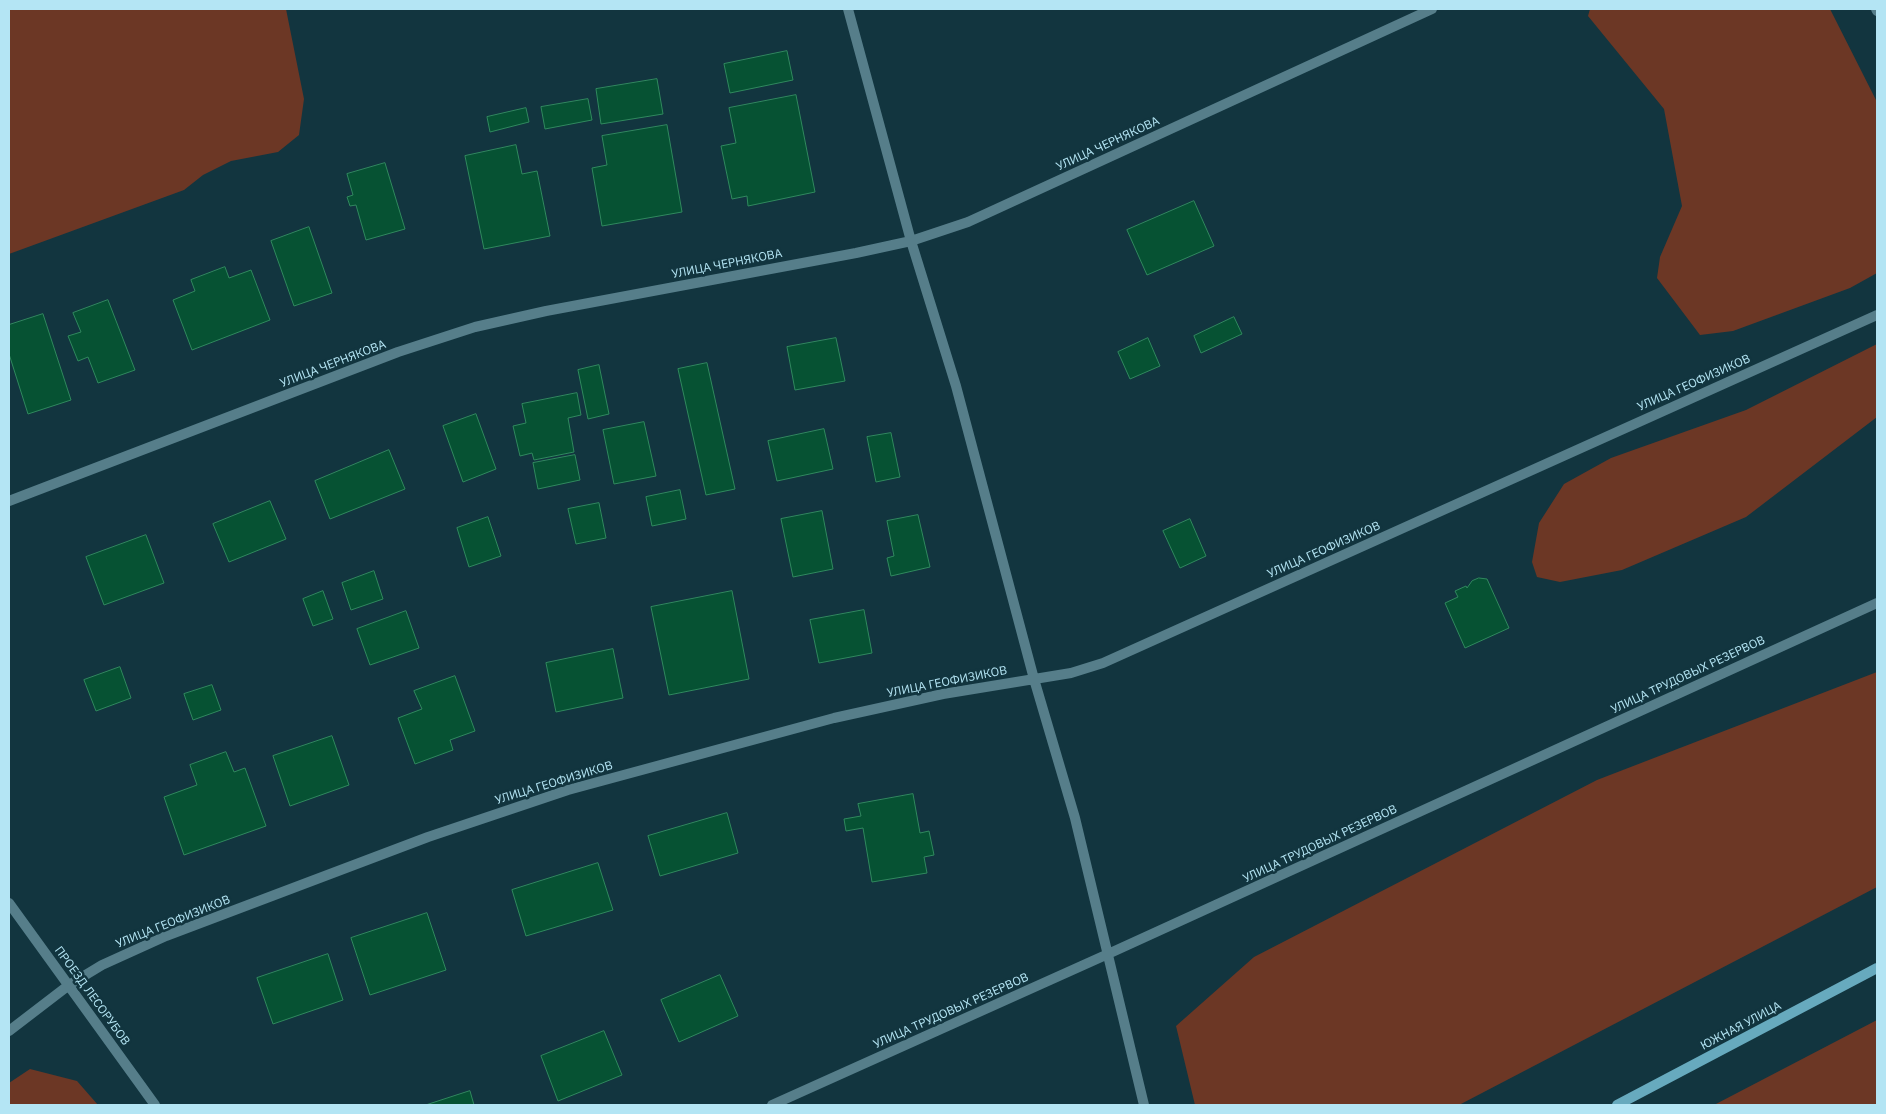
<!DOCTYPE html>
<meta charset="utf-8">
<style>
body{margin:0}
#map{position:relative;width:1886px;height:1114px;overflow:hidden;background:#12353f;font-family:"IBM Plex Sans",sans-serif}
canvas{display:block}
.frame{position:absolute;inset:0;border:10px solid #b4e5f4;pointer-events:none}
</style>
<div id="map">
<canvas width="1886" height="1114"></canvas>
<div class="frame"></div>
</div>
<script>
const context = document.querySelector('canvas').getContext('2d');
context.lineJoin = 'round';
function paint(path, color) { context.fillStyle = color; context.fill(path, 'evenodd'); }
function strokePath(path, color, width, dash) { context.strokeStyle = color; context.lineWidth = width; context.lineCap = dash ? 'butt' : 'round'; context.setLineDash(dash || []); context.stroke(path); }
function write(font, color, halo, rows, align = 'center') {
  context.font = font + ' "IBM Plex Sans",sans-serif'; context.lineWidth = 5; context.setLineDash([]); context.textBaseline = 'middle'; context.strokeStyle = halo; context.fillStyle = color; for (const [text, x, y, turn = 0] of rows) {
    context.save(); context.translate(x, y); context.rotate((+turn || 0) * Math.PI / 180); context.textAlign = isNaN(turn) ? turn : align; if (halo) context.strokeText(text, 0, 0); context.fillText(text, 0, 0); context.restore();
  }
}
const green = new Path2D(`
 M 9,9 L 286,9 L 304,99 L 299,135 L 278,152 L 231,161 L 203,175 L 184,190 L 9,254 Z
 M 1590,9 L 1830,9 L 1877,102 L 1877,273 L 1850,288 L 1733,331 L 1700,335 L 1657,278 L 1660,257 L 1682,206 L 1664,109 L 1588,16 Z
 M 1877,344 L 1877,417 L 1746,517 L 1622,570 L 1560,582 L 1537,577 L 1532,562 L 1539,523 L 1564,484 L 1611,458 L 1746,410 Z
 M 1877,672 L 1877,887 L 1459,1105 L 1195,1105 L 1176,1026 L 1254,957 L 1597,780 Z
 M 1877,1020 L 1877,1105 L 1714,1105 Z
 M 30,1069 L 77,1081 L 98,1105 L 9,1105 L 9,1083 Z`);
const building = new Path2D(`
 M 787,51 L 793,80 L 730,93 L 724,64 Z
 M 657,79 L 663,114 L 601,124 L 596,89 Z
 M 796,95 L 815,192 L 748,206 L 747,196 L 732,199 L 721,146 L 736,143 L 729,108 Z
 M 588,99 L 592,120 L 545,129 L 541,107 Z
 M 526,108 L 529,122 L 490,132 L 487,117 Z
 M 667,125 L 682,212 L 602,226 L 592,168 L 607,165 L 602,136 Z
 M 516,145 L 522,174 L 537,171 L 550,236 L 484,249 L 465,156 Z
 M 385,163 L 405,229 L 366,240 L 356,205 L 350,206 L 347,197 L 353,195 L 347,174 Z
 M 1194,201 L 1214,246 L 1147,275 L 1127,230 Z
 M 309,227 L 332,293 L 294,306 L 271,241 Z
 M 225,267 L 229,278 L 251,270 L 270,320 L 192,350 L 173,300 L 195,291 L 191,280 Z
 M 108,300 L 135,370 L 98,383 L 88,357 L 78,361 L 68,336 L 81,332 L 73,313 Z
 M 43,314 L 71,400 L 28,414 L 9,354 L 9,325 Z
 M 1234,317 L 1242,334 L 1201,353 L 1194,336 Z
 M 836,338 L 845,381 L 795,390 L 787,347 Z
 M 1148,338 L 1160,366 L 1130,379 L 1118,352 Z
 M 707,363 L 735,489 L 706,495 L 678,369 Z
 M 599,365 L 609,414 L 588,419 L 578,370 Z
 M 577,393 L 581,415 L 568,418 L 574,452 L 534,460 L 532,453 L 520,456 L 513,426 L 526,423 L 522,404 Z
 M 476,414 L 496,469 L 463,482 L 443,426 Z
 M 644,422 L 656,476 L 614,484 L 603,430 Z
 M 824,429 L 833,469 L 777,481 L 768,441 Z
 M 891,433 L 900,477 L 876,482 L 867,437 Z
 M 389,450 L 405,489 L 330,519 L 315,481 Z
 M 575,455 L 580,480 L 538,489 L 533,463 Z
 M 680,490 L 686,519 L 652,526 L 646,497 Z
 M 270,501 L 286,539 L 229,562 L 213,524 Z
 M 599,503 L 606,538 L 576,544 L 568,509 Z
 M 822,511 L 833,569 L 793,577 L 781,519 Z
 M 918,515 L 930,567 L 891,576 L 887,558 L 894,556 L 887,521 Z
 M 488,517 L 501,556 L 469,567 L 457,528 Z
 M 1190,519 L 1206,556 L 1180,568 L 1163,531 Z
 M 146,535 L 164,583 L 104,605 L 86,557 Z
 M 374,571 L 383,599 L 351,610 L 342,583 Z
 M 1479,578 L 1487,579 L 1509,628 L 1465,648 L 1445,603 L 1458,597 L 1455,591 L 1466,586 L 1467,588 L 1472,581 Z
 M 323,591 L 333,619 L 313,626 L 303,599 Z
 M 732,591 L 749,679 L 669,695 L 651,607 Z
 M 864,610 L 872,653 L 819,663 L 810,620 Z
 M 406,611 L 419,648 L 370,665 L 357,629 Z
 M 613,649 L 623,698 L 556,712 L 546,663 Z
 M 120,667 L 131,698 L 96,711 L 84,680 Z
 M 455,676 L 475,731 L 450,740 L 453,750 L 415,764 L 398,718 L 422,709 L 414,691 Z
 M 212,685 L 221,710 L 193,720 L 184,694 Z
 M 332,736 L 349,785 L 290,806 L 273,756 Z
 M 226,752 L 234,772 L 245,768 L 266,826 L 184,855 L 164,797 L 197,785 L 190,765 Z
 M 913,794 L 920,833 L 929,831 L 934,855 L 924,857 L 927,873 L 872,882 L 863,828 L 846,831 L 844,819 L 861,816 L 858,804 Z
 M 727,813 L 738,853 L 660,876 L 648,836 Z
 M 598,863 L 613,910 L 526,936 L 512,890 Z
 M 427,913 L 446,970 L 370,995 L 351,938 Z
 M 328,954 L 343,1000 L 273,1024 L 257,978 Z
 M 720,975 L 738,1016 L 679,1042 L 661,1000 Z
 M 604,1031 L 622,1075 L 558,1101 L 541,1056 Z
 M 470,1091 L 474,1105 L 426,1105 Z`);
const minor = new Path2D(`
 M 848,9 L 911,241 L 956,386 L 1034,679 L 1075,818 L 1144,1105
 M 1876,9 L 1877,11
 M 9,501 L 398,352 L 475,327 L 546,311 L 856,253 L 911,241 L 968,222 L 1432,9
 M 9,903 L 155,1105
 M 9,1031 L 69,985 L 102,965 L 166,936 L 428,837 L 568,790 L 834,718 L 943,694 L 1071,673 L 1103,663 L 1877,315
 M 772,1105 L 1108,954 L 1877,603`);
const secondary = new Path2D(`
 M 1617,1105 L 1877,968`);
const streetNames = [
 ["УЛИЦА ЧЕРНЯКОВА",1108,144,-25],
 ["УЛИЦА ЧЕРНЯКОВА",727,264,-11],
 ["УЛИЦА ЧЕРНЯКОВА",333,364,-21],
 ["УЛИЦА ГЕОФИЗИКОВ",1694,383,-24],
 ["УЛИЦА ГЕОФИЗИКОВ",1324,550,-24],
 ["УЛИЦА ТРУДОВЫХ РЕЗЕРВОВ",1688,675,-25],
 ["УЛИЦА ГЕОФИЗИКОВ",947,682,-11],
 ["УЛИЦА ГЕОФИЗИКОВ",554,783,-17],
 ["УЛИЦА ТРУДОВЫХ РЕЗЕРВОВ",1320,844,-25],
 ["УЛИЦА ГЕОФИЗИКОВ",173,922,-22],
 ["ПРОЕЗД ЛЕСОРУБОВ",92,996,54],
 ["УЛИЦА ТРУДОВЫХ РЕЗЕРВОВ",951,1011,-24],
 ["ЮЖНАЯ УЛИЦА",1741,1026,-28]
];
paint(green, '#6c3725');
paint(building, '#065233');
strokePath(building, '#30895e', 1);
strokePath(minor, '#567e8a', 10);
strokePath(secondary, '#67aabe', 10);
write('12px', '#b4e5f4', '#12353f', streetNames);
</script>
